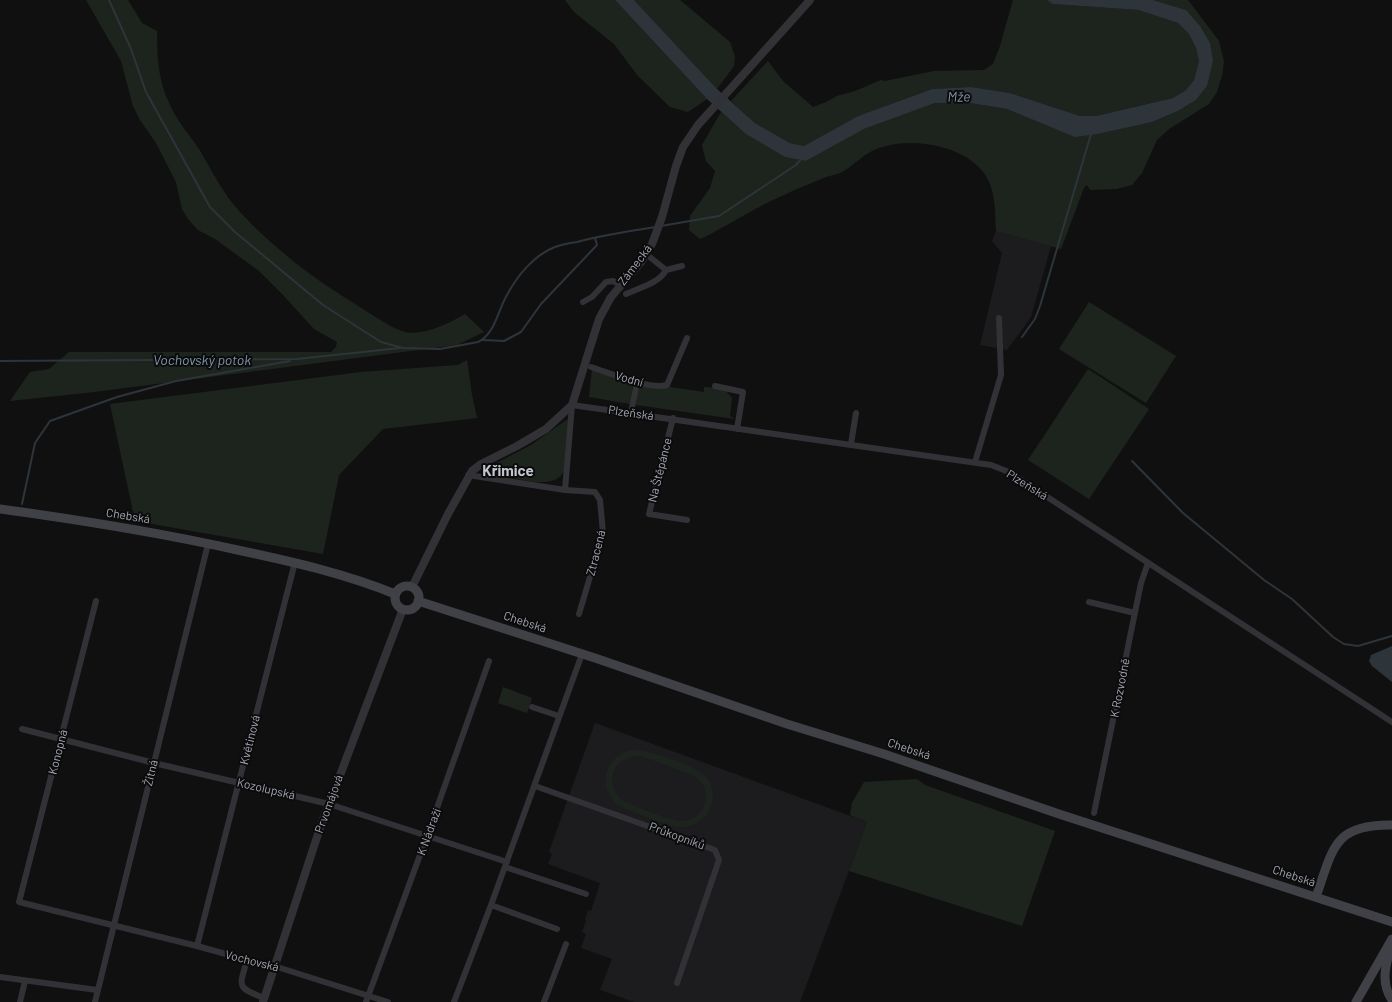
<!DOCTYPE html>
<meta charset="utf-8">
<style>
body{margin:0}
canvas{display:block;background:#101011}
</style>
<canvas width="1392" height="1002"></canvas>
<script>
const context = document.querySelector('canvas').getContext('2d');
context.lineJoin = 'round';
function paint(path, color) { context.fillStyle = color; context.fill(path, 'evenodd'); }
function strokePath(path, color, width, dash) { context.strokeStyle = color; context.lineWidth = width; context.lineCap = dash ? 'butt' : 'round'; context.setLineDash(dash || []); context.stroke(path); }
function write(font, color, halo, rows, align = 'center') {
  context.font = font + ' Barlow,sans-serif'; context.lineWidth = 4; context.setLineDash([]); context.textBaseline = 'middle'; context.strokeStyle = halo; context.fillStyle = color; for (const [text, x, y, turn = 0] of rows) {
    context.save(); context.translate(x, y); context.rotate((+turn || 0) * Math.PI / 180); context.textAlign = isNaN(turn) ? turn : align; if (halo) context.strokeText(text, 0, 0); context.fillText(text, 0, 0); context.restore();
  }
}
const built = new Path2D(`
 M 996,231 L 1051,246 L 1031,317 L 1007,350 L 980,345 L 1002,253 L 992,241 Z
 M 595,723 L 867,822 L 800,1002 L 634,1002 L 600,990 L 612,959 L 581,948 L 586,934 L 582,932 L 586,921 L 585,920 L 588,910 L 591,911 L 600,883 L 548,864 L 552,854 L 549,852 Z`);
const green = new Path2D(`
 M 86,0 L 128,0 L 142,23 L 157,31 C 157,57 158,81 170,105 C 177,121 189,134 199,149 C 212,171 223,194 240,212 C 273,248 314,279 355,304 C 369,312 396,333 412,333 C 431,332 450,323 465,314 L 484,332 L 457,345 L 94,392 L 10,401 L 30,372 L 49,369 L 69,352 L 331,352 L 336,347 L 337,342 L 314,329 L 283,295 L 259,271 L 215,239 L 198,230 L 188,219 L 182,209 L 176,182 L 156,143 L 140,120 L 133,106 L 121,61 Z
 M 565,0 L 615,0 L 707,99 L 688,112 L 670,107 L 638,76 L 614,44 L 574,12 Z
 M 634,0 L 680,0 L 730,42 L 735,57 L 734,66 L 717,89 Z
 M 1013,0 L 1047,0 L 1054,4 L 1138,10 L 1178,23 L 1189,34 L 1196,48 L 1199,61 L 1194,80 L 1186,90 L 1173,98 L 1096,116 L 1080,116 L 1010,93 L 971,87 L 932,89 L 858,116 L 804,146 L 790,143 L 755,123 L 731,101 L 768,61 L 783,81 L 813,107 L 826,102 L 837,96 L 855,91 L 881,80 L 885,81 L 934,71 L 984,70 L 993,64 L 1000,46 Z
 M 1153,0 L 1188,0 L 1219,41 L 1224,62 L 1222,76 L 1217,92 L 1209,104 L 1169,129 L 1157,140 L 1142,173 L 1132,185 L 1116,189 L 1090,190 L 1087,185 L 1084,188 L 1061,249 L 996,231 C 995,213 996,192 986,176 C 967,145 911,136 879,148 C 865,153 856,163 844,171 C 839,174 832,175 826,177 C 812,183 798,188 784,195 C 756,207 730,224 703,238 L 700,239 L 689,230 L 690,216 L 710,188 L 715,171 L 706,161 L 702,145 L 721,112 L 747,134 L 785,157 L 806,161 L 864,129 L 935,103 L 970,103 L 1007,109 L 1075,136 L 1152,122 L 1178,111 L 1196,100 L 1207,86 L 1186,10 Z
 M 1089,302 L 1176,356 L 1146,403 L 1059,349 Z
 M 467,360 L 472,395 L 477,418 L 383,429 L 339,475 L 323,554 L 135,521 L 110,404 L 361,372 L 458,365 Z
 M 592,369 L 633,384 L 630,404 L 589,397 Z
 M 1088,369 L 1149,409 L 1089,499 L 1028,460 Z
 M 644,385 L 662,388 L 670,387 L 704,392 L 704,387 L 723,388 L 732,398 L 730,416 L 735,419 L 636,405 L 638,389 Z
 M 568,419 L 564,471 C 554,493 508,476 490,472 L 489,467 L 531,445 Z
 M 503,687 L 532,698 L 527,713 L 498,703 Z
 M 631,750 C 647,749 695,765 706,777 C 723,797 706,827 682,827 C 667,827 635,812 619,806 C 597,788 603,758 631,750 ZM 635,756 L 641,756 L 693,775 C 701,780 706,787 706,797 C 706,811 694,822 680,821 C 667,820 638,807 625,802 C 604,787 609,761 635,756 Z
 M 917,779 L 925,785 L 1055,831 L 1022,926 L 849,871 L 867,822 L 850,815 L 852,803 L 864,782 Z`);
const water = new Path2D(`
 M 615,0 L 634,0 L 717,89 L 755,123 L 790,143 L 804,146 L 858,116 L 932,89 L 971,87 L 1010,93 L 1080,116 L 1096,116 L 1173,98 L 1186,90 L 1194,80 L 1199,61 L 1196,48 L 1189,34 L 1178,23 L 1138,10 L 1053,4 L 1047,0 L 1153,0 L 1186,10 L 1200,26 L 1210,43 L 1213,61 L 1207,86 L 1196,100 L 1178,111 L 1152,122 L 1097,134 L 1075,137 L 1007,109 L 970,103 L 935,103 L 864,129 L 806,161 L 785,157 L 746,134 L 707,99 Z
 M 1392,646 L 1392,682 L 1372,666 L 1369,661 L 1371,655 Z`);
const stream = new Path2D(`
 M 109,0 L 131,49 L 146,92 L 210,207 L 235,232 L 323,305 L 381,342 L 403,348 L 440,349 L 478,342 C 495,334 498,310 507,295 C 517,276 534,255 555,247 C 562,244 570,243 577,242 C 603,235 630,231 656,227
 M 661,226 L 719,216 L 796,165 L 802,158
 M 1022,337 L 1035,319 L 1040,306 L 1091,134
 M 483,340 L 504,341 L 521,332 L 541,304 L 597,245 L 595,238
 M 0,361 L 297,359 L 400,348
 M 1132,461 L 1183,513 L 1264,580 L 1292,599 L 1333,637 L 1344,644 L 1358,646 L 1392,636
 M 22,504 L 35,443 L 50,421 L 117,397 L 176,381 L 290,361`);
const minor = new Path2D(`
 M 646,254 L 666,270
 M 666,270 L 682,266
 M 626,294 C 638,288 660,283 666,270
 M 583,302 L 592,297 L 606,282 L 613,281 L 621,285
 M 591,367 C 610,373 650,390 667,385 L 687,338
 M 715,386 L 743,392 L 737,429
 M 631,413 L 637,382
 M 673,418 L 649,514 L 687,520
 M 851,444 L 856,413
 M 975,462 L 1001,375 L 999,318
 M 468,475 L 565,490 L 595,492 L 600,500 L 603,533 L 579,614
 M 565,490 L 572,405 L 991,465 L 1009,472 L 1392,722
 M 96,601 L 19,902 L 197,946 L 262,964 L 274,966 L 388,1002
 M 1089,602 L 1135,613
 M 532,707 L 559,716
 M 22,729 L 154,763 L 329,804 L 507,862
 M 535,786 L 715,850 L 719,860 L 677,983
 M 1094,813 L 1141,583 L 1148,563
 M 505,867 L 586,894
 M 491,905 L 557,929
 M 197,946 L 295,562
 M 247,960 C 240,986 235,987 264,998
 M 0,977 L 97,990
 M 20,1002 L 25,981
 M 95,1002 L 208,544
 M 366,1002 L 427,836 L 489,661
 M 454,1002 L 491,905 L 582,654
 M 544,1002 L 566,944`);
const tertiary = new Path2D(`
 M 412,587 L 448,514 L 472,471 L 481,464 L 517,446 L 546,429 L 572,405 L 599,319 L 611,297 L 641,262 L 652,244 L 662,217 L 676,166 L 683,147 L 698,125 L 810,0
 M 263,1002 L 320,828 L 403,609`);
const secondary = new Path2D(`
 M 0,509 C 81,520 162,533 242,551 C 294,562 346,574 395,594
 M395 598a12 12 0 1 1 24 0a12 12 0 1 1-24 0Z
 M 418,601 L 595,658 L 787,724 L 884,754 L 1059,814 L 1392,922
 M 1316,897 C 1333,849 1333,824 1392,825
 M 1390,950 C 1385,967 1381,984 1392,1000
 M 1356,1002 L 1392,939`);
const streetNames = [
 ["Zámecká",635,265,-53],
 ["Vodní",629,379,16],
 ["Plzeňská",631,413,8],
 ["Na Štěpánce",660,470,-76],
 ["Plzeňská",1027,485,32],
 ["Chebská",128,516,9],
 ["Ztracená",596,553,-76],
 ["Chebská",525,622,18],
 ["K Rozvodně",1120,688,-79],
 ["Květinová",250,740,-76],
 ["Chebská",909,749,18],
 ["Konopná",58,752,-76],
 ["Žitná",151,773,-76],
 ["Kozolupská",266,789,13],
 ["Prvomájová",329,804,-70],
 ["K Nádraží",429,832,-70],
 ["Průkopníků",677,836,20],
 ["Chebská",1294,876,18],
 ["Vochovská",252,961,14]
];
const waterNames = [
 ["Mže",959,97,-1],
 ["Vochovský potok",202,360]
];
const quarterNames = [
 ["Křimice",508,471]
];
paint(built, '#1c1c1e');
paint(green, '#1d241e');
paint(water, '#2d343a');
strokePath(stream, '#2d343a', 2);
strokePath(minor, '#323236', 6);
strokePath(tertiary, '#323236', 8);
strokePath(secondary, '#404146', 9);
write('12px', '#a3a7b1', '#0b0b0c', streetNames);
write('italic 14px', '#7d94a9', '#0b0b0c', waterNames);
write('bold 15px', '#c3c6cd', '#0b0b0c', quarterNames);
</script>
